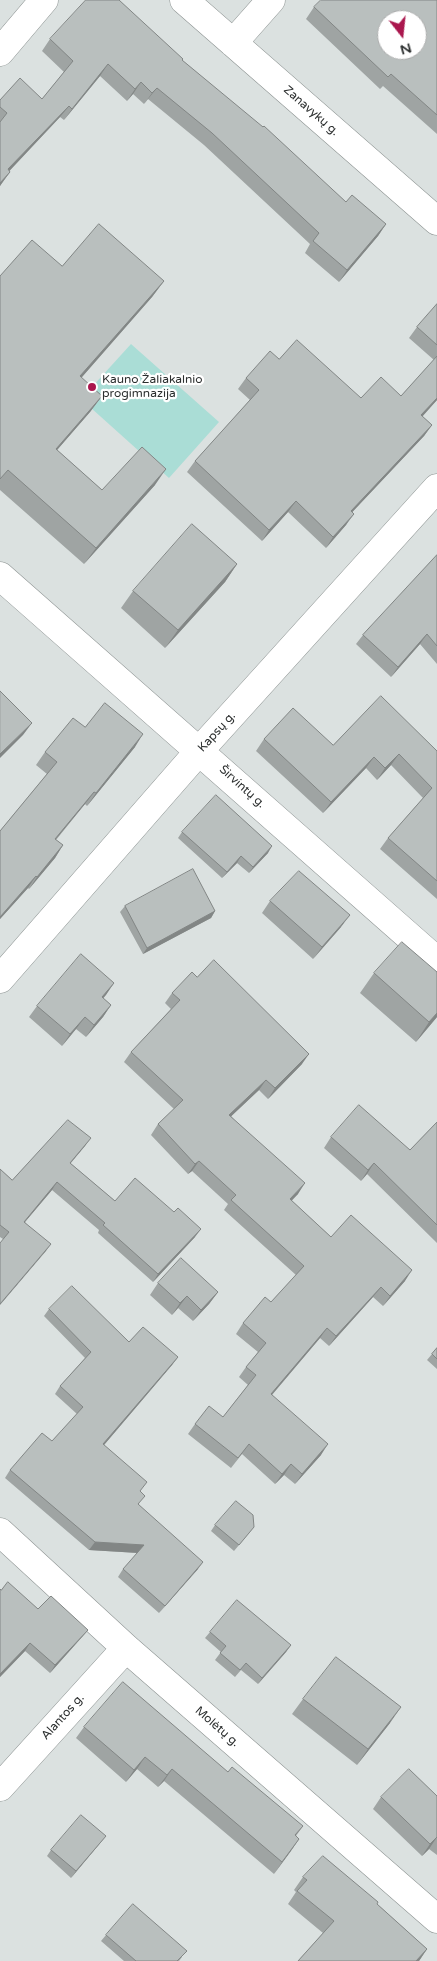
<!DOCTYPE html>
<meta charset="utf-8">
<style>
body{margin:0}
#map{position:relative;width:437px;height:1961px;overflow:hidden;background:#dbe1e0;font-family:"Varela Round",sans-serif}
canvas{display:block}
.north{position:absolute;left:377px;top:10px;width:50px;height:50px;box-sizing:border-box;background:#fff;border:1px solid #abacac;border-radius:50%;rotate:164deg;font-size:14px;font-weight:700;line-height:20px;text-align:center;color:#2c2f2f}
.north::after{content:'';display:block;margin:auto;width:18px;height:22px;background:#aa174e;clip-path:polygon(50% 0,100% 100%,50% 72%,0 100%)}
</style>
<div id="map">
<canvas width="437" height="1961"></canvas>
<div class="north">N</div>
</div>
<script>
const context = document.querySelector('canvas').getContext('2d');
context.lineJoin = 'round';
function paint(path, color) { context.fillStyle = color; context.fill(path, 'evenodd'); }
function strokePath(path, color, width, dash) { context.strokeStyle = color; context.lineWidth = width; context.lineCap = dash ? 'butt' : 'round'; context.setLineDash(dash || []); context.stroke(path); }
function write(font, color, halo, rows, align = 'center') {
  context.font = font + ' "Varela Round",sans-serif'; context.lineWidth = 4.5; context.setLineDash([]); context.textBaseline = 'middle'; context.strokeStyle = halo; context.fillStyle = color; for (const [text, x, y, turn = 0] of rows) {
    context.save(); context.translate(x, y); context.rotate((+turn || 0) * Math.PI / 180); context.textAlign = isNaN(turn) ? turn : align; if (halo) context.strokeText(text, 0, 0); context.fillText(text, 0, 0); context.restore();
  }
}
const green = new Path2D(`
 M 131,344 L 219,422 L 169,478 L 81,399 Z`);
const minor = new Path2D(`
 M 184,0 L 437,221
 M 233,43 L 271,0
 M 0,52 L 44,0
 M 0,576 L 437,961
 M 0,979 L 200,750 L 437,488
 M 0,1532 L 126,1648 L 437,1919
 M 0,1787 L 126,1648`);
const wall = new Path2D(`
 M 437,0 L 437,134 L 383,86 L 380,89 L 306,19 L 314,7 Z
 M 50,39 L 182,60 L 346,202 L 386,224 L 378,236 L 339,282 L 305,253 L 310,244 L 204,145 L 148,99 L 144,104 L 133,94 L 127,101 L 100,76 L 64,120 L 60,117 L 9,171 L 10,172 L 0,186 L 0,100 L 42,99 L 64,72 L 42,51 Z
 M 62,266 L 164,281 L 152,297 L 81,378 L 102,396 L 90,412 L 57,450 L 102,490 L 155,485 L 84,564 L 0,490 L 0,276 Z
 M 437,304 L 437,400 L 422,416 L 432,425 L 424,436 L 352,512 L 346,525 L 326,548 L 288,512 L 262,541 L 187,472 L 195,461 L 250,400 L 238,389 L 246,378 L 279,359 L 361,398 L 401,396 L 434,360 L 409,338 L 417,327 Z
 M 437,555 L 437,664 L 420,644 L 391,677 L 356,644 L 363,635 Z
 M 237,564 L 225,582 L 165,648 L 121,608 L 133,591 Z
 M 85,727 L 135,747 L 87,806 L 85,804 L 56,840 L 63,845 L 55,858 L 29,889 L 28,888 L 0,919 L 0,831 L 47,774 L 36,765 L 45,752 Z
 M 264,739 L 333,745 L 437,751 L 437,899 L 380,849 L 388,838 L 423,798 L 391,765 L 377,780 L 366,768 L 323,813 L 256,751 Z
 M 182,832 L 268,853 L 249,873 L 237,863 L 222,878 L 178,838 Z
 M 270,901 L 341,927 L 313,959 L 262,913 Z
 M 125,906 L 215,911 L 211,918 L 143,954 L 120,912 Z
 M 437,972 L 437,1017 L 416,1042 L 360,993 L 374,973 Z
 M 197,977 L 302,1064 L 268,1099 L 259,1090 L 231,1116 L 298,1194 L 291,1200 L 331,1237 L 405,1281 L 383,1306 L 373,1297 L 329,1346 L 320,1338 L 272,1395 L 321,1455 L 295,1484 L 284,1475 L 275,1484 L 242,1454 L 231,1468 L 188,1434 L 195,1424 L 223,1417 L 248,1385 L 239,1377 L 246,1367 L 258,1352 L 236,1334 L 243,1323 L 271,1302 L 296,1275 L 224,1210 L 228,1204 L 192,1171 L 188,1174 L 151,1135 L 158,1124 L 174,1109 L 124,1062 L 131,1052 L 171,1009 L 165,1003 L 172,993 Z
 M 114,983 L 103,998 L 111,1005 L 103,1017 L 86,1037 L 76,1029 L 62,1046 L 29,1017 L 37,1006 Z
 M 437,1122 L 437,1243 L 367,1174 L 361,1181 L 324,1148 L 331,1137 L 410,1150 Z
 M 85,1146 L 70,1163 L 115,1201 L 195,1237 L 153,1282 L 98,1233 L 99,1230 L 52,1190 L 25,1222 L 46,1251 L 3,1239 L 0,1237 L 0,1169 L 12,1180 Z
 M 158,1283 L 218,1292 L 209,1304 L 193,1321 L 178,1308 L 172,1315 L 150,1295 Z
 M 49,1309 L 129,1342 L 178,1357 L 172,1365 L 104,1445 L 140,1492 L 139,1505 L 198,1569 L 159,1613 L 118,1577 L 123,1569 L 138,1553 L 89,1550 L 5,1478 L 10,1470 L 52,1441 L 77,1414 L 55,1394 L 60,1386 L 85,1358 L 44,1316 Z
 M 437,1348 L 437,1369 L 427,1360 Z
 M 215,1525 L 254,1527 L 234,1551 L 211,1531 Z
 M 0,1589 L 38,1609 L 88,1630 L 82,1637 L 50,1673 L 25,1651 L 0,1677 Z
 M 210,1632 L 291,1645 L 286,1652 L 258,1684 L 241,1670 L 235,1677 L 215,1660 L 221,1652 L 205,1638 Z
 M 303,1699 L 390,1723 L 357,1765 L 292,1714 Z
 M 84,1727 L 228,1772 L 303,1826 L 296,1836 L 299,1839 L 274,1874 L 164,1781 L 158,1787 L 137,1769 L 126,1782 L 76,1738 Z
 M 437,1796 L 437,1855 L 429,1849 L 422,1856 L 373,1809 L 381,1797 Z
 M 106,1836 L 71,1878 L 47,1856 L 51,1850 Z
 M 303,1877 L 377,1904 L 427,1949 L 419,1961 L 298,1961 L 323,1933 L 288,1904 L 296,1892 L 294,1890 Z
 M 106,1935 L 182,1957 L 179,1961 L 124,1961 L 101,1941 Z`);
const shadedWall = new Path2D(`
 M 108,64 L 100,76 L 64,120 L 72,109 Z
 M 141,82 L 133,94 L 127,101 L 135,89 Z
 M 157,88 L 148,99 L 144,104 L 152,93 Z
 M 69,106 L 60,117 L 0,181 L 8,169 Z
 M 10,172 L 2,183 L 0,186 L 0,183 Z
 M 386,224 L 378,236 L 339,282 L 347,270 Z
 M 164,281 L 152,297 L 68,393 L 80,376 Z
 M 102,396 L 90,412 L 44,465 L 56,449 Z
 M 437,398 L 437,400 L 414,426 L 421,415 Z
 M 432,425 L 424,436 L 343,522 L 351,511 Z
 M 166,469 L 155,485 L 84,564 L 96,548 Z
 M 296,501 L 288,512 L 262,541 L 269,530 Z
 M 354,514 L 346,525 L 326,548 L 333,537 Z
 M 237,564 L 225,582 L 165,648 L 178,630 Z
 M 427,634 L 420,644 L 391,677 L 398,667 Z
 M 32,723 L 23,735 L 0,758 L 0,754 Z
 M 143,734 L 135,747 L 87,806 L 96,793 Z
 M 399,754 L 391,765 L 377,780 L 385,768 Z
 M 374,757 L 366,768 L 323,813 L 331,802 Z
 M 94,792 L 85,804 L 46,851 L 55,839 Z
 M 63,845 L 55,858 L 29,889 L 37,877 Z
 M 272,846 L 268,853 L 249,873 L 253,867 Z
 M 241,856 L 237,863 L 222,878 L 227,872 Z
 M 36,876 L 28,888 L 0,919 L 0,917 Z
 M 215,911 L 211,918 L 143,954 L 147,948 Z
 M 350,915 L 341,927 L 313,959 L 322,947 Z
 M 114,983 L 106,995 L 94,1009 L 102,997 Z
 M 111,1005 L 103,1017 L 86,1037 L 94,1025 Z
 M 437,1013 L 437,1017 L 416,1042 L 429,1022 Z
 M 85,1017 L 76,1029 L 62,1046 L 70,1034 Z
 M 309,1054 L 302,1064 L 268,1099 L 275,1088 Z
 M 266,1080 L 259,1090 L 222,1125 L 229,1115 Z
 M 91,1138 L 85,1146 L 65,1170 L 70,1163 Z
 M 199,1161 L 192,1171 L 188,1174 L 195,1164 Z
 M 374,1163 L 367,1174 L 361,1181 L 368,1170 Z
 M 57,1182 L 52,1190 L 19,1229 L 24,1222 Z
 M 305,1183 L 298,1194 L 283,1210 L 290,1199 Z
 M 201,1229 L 195,1237 L 153,1282 L 158,1274 Z
 M 51,1244 L 46,1251 L 0,1305 L 0,1304 Z
 M 412,1270 L 405,1281 L 383,1306 L 390,1296 Z
 M 381,1287 L 373,1297 L 329,1346 L 336,1336 Z
 M 218,1292 L 209,1304 L 193,1321 L 201,1310 Z
 M 187,1296 L 178,1308 L 172,1315 L 180,1303 Z
 M 327,1328 L 320,1338 L 264,1404 L 271,1394 Z
 M 178,1357 L 172,1365 L 98,1452 L 103,1444 Z
 M 328,1444 L 321,1455 L 295,1484 L 302,1474 Z
 M 291,1464 L 284,1475 L 275,1484 L 282,1474 Z
 M 95,1542 L 144,1545 L 139,1553 L 89,1550 Z
 M 203,1562 L 198,1569 L 159,1613 L 165,1606 Z
 M 88,1630 L 82,1637 L 50,1673 L 55,1665 Z
 M 30,1643 L 25,1651 L 0,1677 L 0,1674 Z
 M 291,1645 L 286,1652 L 258,1684 L 262,1678 Z
 M 401,1707 L 390,1723 L 357,1765 L 368,1749 Z
 M 145,1757 L 137,1769 L 126,1782 L 134,1770 Z
 M 172,1769 L 164,1781 L 158,1787 L 167,1775 Z
 M 106,1836 L 71,1878 L 76,1871 Z
 M 437,1837 L 429,1849 L 422,1856 L 430,1844 Z
 M 299,1839 L 291,1851 L 274,1874 L 282,1862 Z
 M 427,1949 L 419,1961 L 416,1961 Z`);
const building = new Path2D(`
 M 86,0 L 119,0 L 183,59 L 182,60 L 263,127 L 264,126 L 346,202 L 352,195 L 386,224 L 347,270 L 313,241 L 319,233 L 212,133 L 157,88 L 152,93 L 141,82 L 135,89 L 108,64 L 72,109 L 69,106 L 8,169 L 10,172 L 0,183 L 0,122 L 7,113 L 0,107 L 0,100 L 20,78 L 42,99 L 73,61 L 50,39 Z
 M 321,0 L 437,0 L 437,115 L 391,74 L 388,77 L 314,7 ZM 387,20 L 417,20 L 417,50 L 387,50 Z
 M 99,224 L 164,281 L 80,376 L 102,396 L 56,449 L 102,490 L 142,447 L 166,469 L 96,548 L 8,470 L 0,479 L 0,276 L 32,240 L 62,266 Z
 M 437,304 L 437,345 L 417,327 Z
 M 297,340 L 361,398 L 381,377 L 401,396 L 437,356 L 437,398 L 421,415 L 432,425 L 351,511 L 354,514 L 333,537 L 296,501 L 269,530 L 195,461 L 259,390 L 246,378 L 270,351 L 279,359 Z
 M 192,524 L 237,564 L 178,630 L 133,591 Z
 M 437,555 L 437,646 L 427,634 L 398,667 L 363,635 Z
 M 0,691 L 32,723 L 0,754 Z
 M 381,696 L 437,751 L 437,881 L 388,838 L 432,788 L 399,754 L 385,768 L 374,757 L 331,802 L 264,739 L 293,708 L 333,745 Z
 M 105,703 L 143,734 L 96,793 L 94,792 L 55,839 L 63,845 L 37,877 L 36,876 L 0,917 L 0,831 L 57,762 L 45,752 L 73,718 L 85,727 Z
 M 216,795 L 272,846 L 253,867 L 241,856 L 227,872 L 182,832 Z
 M 193,869 L 215,911 L 147,948 L 125,906 Z
 M 299,871 L 350,915 L 322,947 L 270,901 Z
 M 402,942 L 437,972 L 437,1013 L 429,1022 L 374,973 Z
 M 81,954 L 114,983 L 102,997 L 111,1005 L 94,1025 L 85,1017 L 70,1034 L 37,1006 Z
 M 214,960 L 309,1054 L 275,1088 L 266,1080 L 229,1115 L 305,1183 L 290,1199 L 331,1237 L 351,1215 L 412,1270 L 390,1296 L 381,1287 L 336,1336 L 327,1328 L 271,1394 L 328,1444 L 302,1474 L 291,1464 L 282,1474 L 249,1444 L 238,1458 L 195,1424 L 209,1406 L 223,1417 L 256,1375 L 246,1367 L 266,1343 L 243,1323 L 265,1297 L 271,1302 L 304,1266 L 231,1200 L 236,1195 L 199,1161 L 195,1164 L 158,1124 L 183,1100 L 131,1052 L 180,1000 L 172,993 L 192,972 L 197,977 Z
 M 359,1105 L 410,1150 L 437,1122 L 437,1225 L 374,1163 L 368,1170 L 331,1137 Z
 M 68,1120 L 91,1138 L 70,1163 L 115,1201 L 135,1178 L 174,1212 L 178,1208 L 201,1229 L 158,1274 L 103,1225 L 105,1223 L 57,1182 L 24,1222 L 51,1244 L 0,1304 L 0,1243 L 9,1232 L 0,1225 L 0,1169 L 12,1180 Z
 M 181,1258 L 218,1292 L 201,1310 L 187,1296 L 180,1303 L 158,1283 Z
 M 72,1286 L 129,1342 L 143,1327 L 178,1357 L 103,1444 L 147,1482 L 140,1491 L 145,1496 L 138,1504 L 203,1562 L 165,1606 L 123,1569 L 144,1545 L 95,1542 L 10,1470 L 42,1433 L 52,1441 L 83,1407 L 60,1386 L 91,1352 L 49,1309 Z
 M 437,1348 L 437,1359 L 432,1354 Z
 M 236,1501 L 253,1515 L 254,1527 L 239,1545 L 215,1525 Z
 M 8,1582 L 38,1609 L 51,1596 L 88,1630 L 55,1665 L 30,1643 L 0,1674 L 0,1589 L 1,1590 Z
 M 237,1600 L 291,1645 L 262,1678 L 246,1663 L 240,1670 L 220,1653 L 226,1646 L 210,1632 Z
 M 336,1657 L 401,1707 L 368,1749 L 303,1699 Z
 M 123,1682 L 228,1772 L 232,1767 L 303,1826 L 295,1835 L 299,1839 L 282,1862 L 172,1769 L 167,1775 L 145,1757 L 134,1770 L 84,1727 Z
 M 409,1769 L 437,1796 L 437,1837 L 430,1844 L 381,1797 Z
 M 81,1815 L 106,1836 L 76,1871 L 51,1850 Z
 M 323,1856 L 378,1902 L 377,1904 L 427,1949 L 416,1961 L 298,1961 L 334,1921 L 297,1891 L 307,1880 L 303,1877 Z
 M 133,1904 L 187,1951 L 177,1961 L 136,1961 L 106,1935 Z`);
const markers = [
 [92,387,5,"#aa174e"]
];
const streetNames = [
 ["Zanavykų g.",311,111,41],
 ["Kapsų g.",217,732,-48],
 ["Širvintų g.",242,787,42],
 ["Alantos g.",63,1717,-48],
 ["Molėtų g.",217,1727,41]
];
const poiNames = [
 ["Kauno Žaliakalnio",102,380],
 ["progimnazija",102,394]
];
paint(green, '#aaddd6');
strokePath(minor, '#8d9392', 29);
strokePath(minor, '#fff', 28);
paint(wall, '#9fa4a3');
paint(shadedWall, '#828685');
paint(building, '#b9bfbe');
strokePath(building, '#828685', 1);
for (const [x, y, r, color] of markers) { const dot = new Path2D(); dot.arc(x, y, r, 0, 2 * Math.PI); context.fillStyle = color; context.fill(dot); strokePath(dot, '#fff', 2); }
write('12px', '#2c2f2f', '#fff', streetNames);
write('12px', '#2c2f2f', '#fff', poiNames, 'left');
</script>
